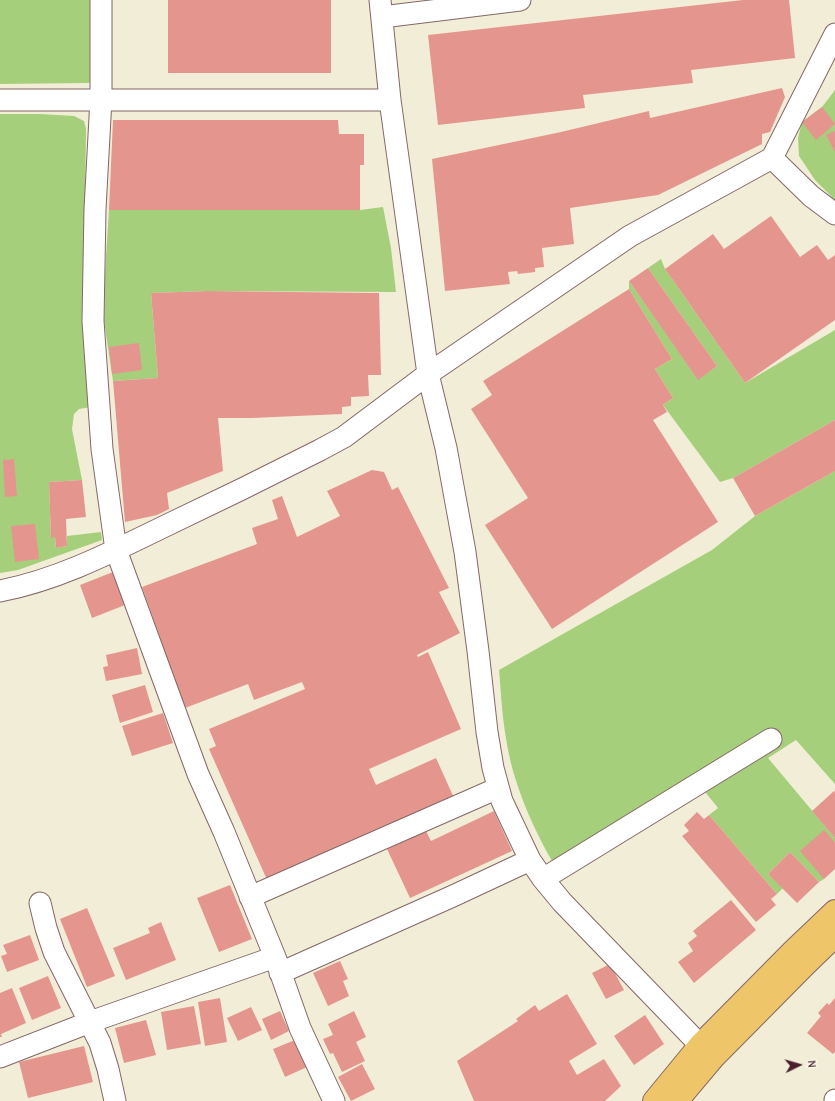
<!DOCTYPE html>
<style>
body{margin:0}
#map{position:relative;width:835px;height:1101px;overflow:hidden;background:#f2edd7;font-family:"Comic Neue",sans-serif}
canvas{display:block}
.north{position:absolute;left:779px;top:1045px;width:40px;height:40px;-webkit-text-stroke:3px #fbf7ec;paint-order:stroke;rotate:85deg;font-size:11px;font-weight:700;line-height:16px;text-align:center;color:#4a1f2b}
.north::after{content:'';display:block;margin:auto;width:14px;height:18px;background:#4a1f2b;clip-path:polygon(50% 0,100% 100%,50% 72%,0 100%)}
</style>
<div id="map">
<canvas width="835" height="1101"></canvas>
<div class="north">N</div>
</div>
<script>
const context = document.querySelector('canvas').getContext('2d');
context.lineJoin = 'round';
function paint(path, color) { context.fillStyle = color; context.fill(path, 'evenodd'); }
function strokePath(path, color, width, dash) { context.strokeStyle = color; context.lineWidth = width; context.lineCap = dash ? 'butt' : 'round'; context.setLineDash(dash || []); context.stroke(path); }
const green = new Path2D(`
 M 0,0 L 92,0 L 92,82 L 88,83 L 0,84 Z
 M 835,90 L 835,200 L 815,180 L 799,156 L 798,138 L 802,122 L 822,107 Z
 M 0,114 L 40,114 L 74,116 L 84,121 L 86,129 L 84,279 L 91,407 L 79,409 L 74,414 L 72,429 L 82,480 L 49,482 L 51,537 L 55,537 L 56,548 L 67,546 L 67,536 L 101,532 L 102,540 L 18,570 L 0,573 Z
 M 383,207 L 391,248 L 396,292 L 208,291 L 151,293 L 158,378 L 113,381 L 104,321 L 105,273 L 109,210 L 360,210 Z
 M 661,259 L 665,269 L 745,383 L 835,330 L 835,420 L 733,478 L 720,482 L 663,405 L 673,398 L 655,369 L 672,359 L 629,289 L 629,281 L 698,379 L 717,366 L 648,268 Z
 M 835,471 L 835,784 L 796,740 L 768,758 L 835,838 L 835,843 L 824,879 L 819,882 L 790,852 L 768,874 L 783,888 L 777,894 L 709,815 L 718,808 L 702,788 L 552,861 C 531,824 512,780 506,738 C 502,715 501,693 499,670 L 712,550 L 755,516 Z`);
const building = new Path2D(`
 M 168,0 L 331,0 L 331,73 L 168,73 Z
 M 743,0 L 789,0 L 795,58 L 691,70 L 693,83 L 583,95 L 585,108 L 438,125 L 428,35 Z
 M 782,88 L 785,97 L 770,132 L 762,134 L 762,144 L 658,195 L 570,208 L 574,244 L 542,248 L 544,267 L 535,268 L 535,272 L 518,274 L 517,271 L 508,272 L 510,284 L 445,291 L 432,159 L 561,132 L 649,111 L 650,118 Z
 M 822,107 L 835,124 L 816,140 L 802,122 Z
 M 113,120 L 338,120 L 339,134 L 364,134 L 364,165 L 360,165 L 360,210 L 109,210 Z
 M 835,131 L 835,152 L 826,135 Z
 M 771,216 L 800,257 L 817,245 L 828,260 L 835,255 L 835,320 L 745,383 L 665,269 L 713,234 L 724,249 Z
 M 648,268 L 717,366 L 698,380 L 629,281 Z
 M 629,289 L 672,359 L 655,369 L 673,398 L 663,405 L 667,412 L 653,420 L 718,522 L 552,629 L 485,525 L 528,498 L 471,409 L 492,395 L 483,381 Z
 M 208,291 L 379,293 L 381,375 L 368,375 L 369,396 L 351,397 L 351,406 L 342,407 L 342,414 L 252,418 L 218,418 L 223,471 L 167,493 L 169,509 L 157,515 L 125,522 L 113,381 L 158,378 L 151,293 Z
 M 139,343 L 142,370 L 112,374 L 109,347 Z
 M 835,420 L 835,471 L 755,516 L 733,478 Z
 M 14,459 L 17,496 L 5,497 L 3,460 Z
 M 372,470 L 384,472 L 392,490 L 398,487 L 449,588 L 439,592 L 460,633 L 417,655 L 418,657 L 428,652 L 461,729 L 369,769 L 376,785 L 436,758 L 454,798 L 268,882 L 209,749 L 216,746 L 209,729 L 305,689 L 302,682 L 254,700 L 248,684 L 185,708 L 142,587 L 257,544 L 252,528 L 278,519 L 272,500 L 282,496 L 297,537 L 340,516 L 327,491 Z
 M 82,480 L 86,517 L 66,519 L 67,546 L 56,548 L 55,537 L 51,538 L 49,482 Z
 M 35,524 L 39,559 L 15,562 L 11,526 Z
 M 113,572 L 125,605 L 92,618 L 80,585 Z
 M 137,648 L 142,674 L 106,681 L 103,667 L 108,666 L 106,655 Z
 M 145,685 L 153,712 L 120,723 L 112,695 Z
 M 163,713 L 173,743 L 132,756 L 122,726 Z
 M 834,791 L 835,792 L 835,838 L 812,811 Z
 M 494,811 L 512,851 L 410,898 L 387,849 L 426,831 L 431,841 Z
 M 697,812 L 704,819 L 709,815 L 777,894 L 771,899 L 776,905 L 756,922 L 682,836 L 689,831 L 684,825 Z
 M 824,830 L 835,843 L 835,869 L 824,879 L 800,851 Z
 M 790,852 L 819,882 L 797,903 L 768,874 Z
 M 230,885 L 252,939 L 219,952 L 197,898 Z
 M 731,900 L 756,930 L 694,983 L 678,962 L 693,951 L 688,943 L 697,936 L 693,931 Z
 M 87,908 L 115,976 L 87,987 L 60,919 Z
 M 161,922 L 176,960 L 126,980 L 113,948 L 150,933 L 148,928 Z
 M 30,935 L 39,960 L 7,972 L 1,956 L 7,954 L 3,945 Z
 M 340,961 L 348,979 L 343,981 L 349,996 L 328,1006 L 313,973 Z
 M 610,964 L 624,990 L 606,999 L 592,973 Z
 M 48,976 L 61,1008 L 32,1020 L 19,988 Z
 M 12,988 L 26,1023 L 1,1034 L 2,1037 L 0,1037 L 0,993 Z
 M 567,994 L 597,1044 L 569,1061 L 577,1075 L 604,1059 L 621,1086 L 605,1101 L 474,1101 L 457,1061 L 518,1021 L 516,1019 L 535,1005 L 539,1011 Z
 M 220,998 L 227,1042 L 205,1046 L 198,1002 Z
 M 835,998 L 835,1052 L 833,1054 L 807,1033 L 821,1016 L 818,1013 L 827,1003 L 829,1005 Z
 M 194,1006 L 201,1044 L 167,1050 L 161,1012 Z
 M 251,1007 L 262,1030 L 238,1041 L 227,1018 Z
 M 280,1011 L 289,1031 L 271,1040 L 262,1019 Z
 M 354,1011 L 366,1037 L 356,1042 L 365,1061 L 342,1072 L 333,1053 L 330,1054 L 323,1039 L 333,1035 L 328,1024 Z
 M 645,1015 L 664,1044 L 634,1065 L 614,1036 Z
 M 146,1020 L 156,1055 L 124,1063 L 115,1028 Z
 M 295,1040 L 307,1067 L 285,1077 L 273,1049 Z
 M 84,1046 L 93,1082 L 28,1098 L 19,1062 Z
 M 362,1064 L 375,1089 L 351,1101 L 338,1077 Z`);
const minor = new Path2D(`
 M 101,0 L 101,99 L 95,209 L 93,321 L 102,449 L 116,550 L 198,774 L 224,832 L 275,957 L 300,1028 L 334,1101
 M 380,0 L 390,100 L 428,374 L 446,448 L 465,552 L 478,651 L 487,732 L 493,768 L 502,801 L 530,860 L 543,879 L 562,902 L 700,1045 L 713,1057
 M 382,17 L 520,0
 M 0,100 L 390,100
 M 772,158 L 811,196 L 835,214
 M 0,591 C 57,580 110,553 161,528 C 214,503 267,477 320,450 L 344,437 L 428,374 L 630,236 L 772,158 L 835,34
 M 543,879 L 771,739
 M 250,897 L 498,788
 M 40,903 L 46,928 L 54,952 L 100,1043 L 108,1069 L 115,1101
 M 280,973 L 453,896 L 530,860
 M 0,1057 L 90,1022 L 275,957
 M 835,1101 L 835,1100`);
const major = new Path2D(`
 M 654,1101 L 700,1045 L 793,951 L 835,911
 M 677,1101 L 714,1057 L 806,964 L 835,936`);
paint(green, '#a6cf7b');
paint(building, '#e4968e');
strokePath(minor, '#856767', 23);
strokePath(major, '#856767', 24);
strokePath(minor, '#fff', 21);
strokePath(major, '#eec569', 22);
</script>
